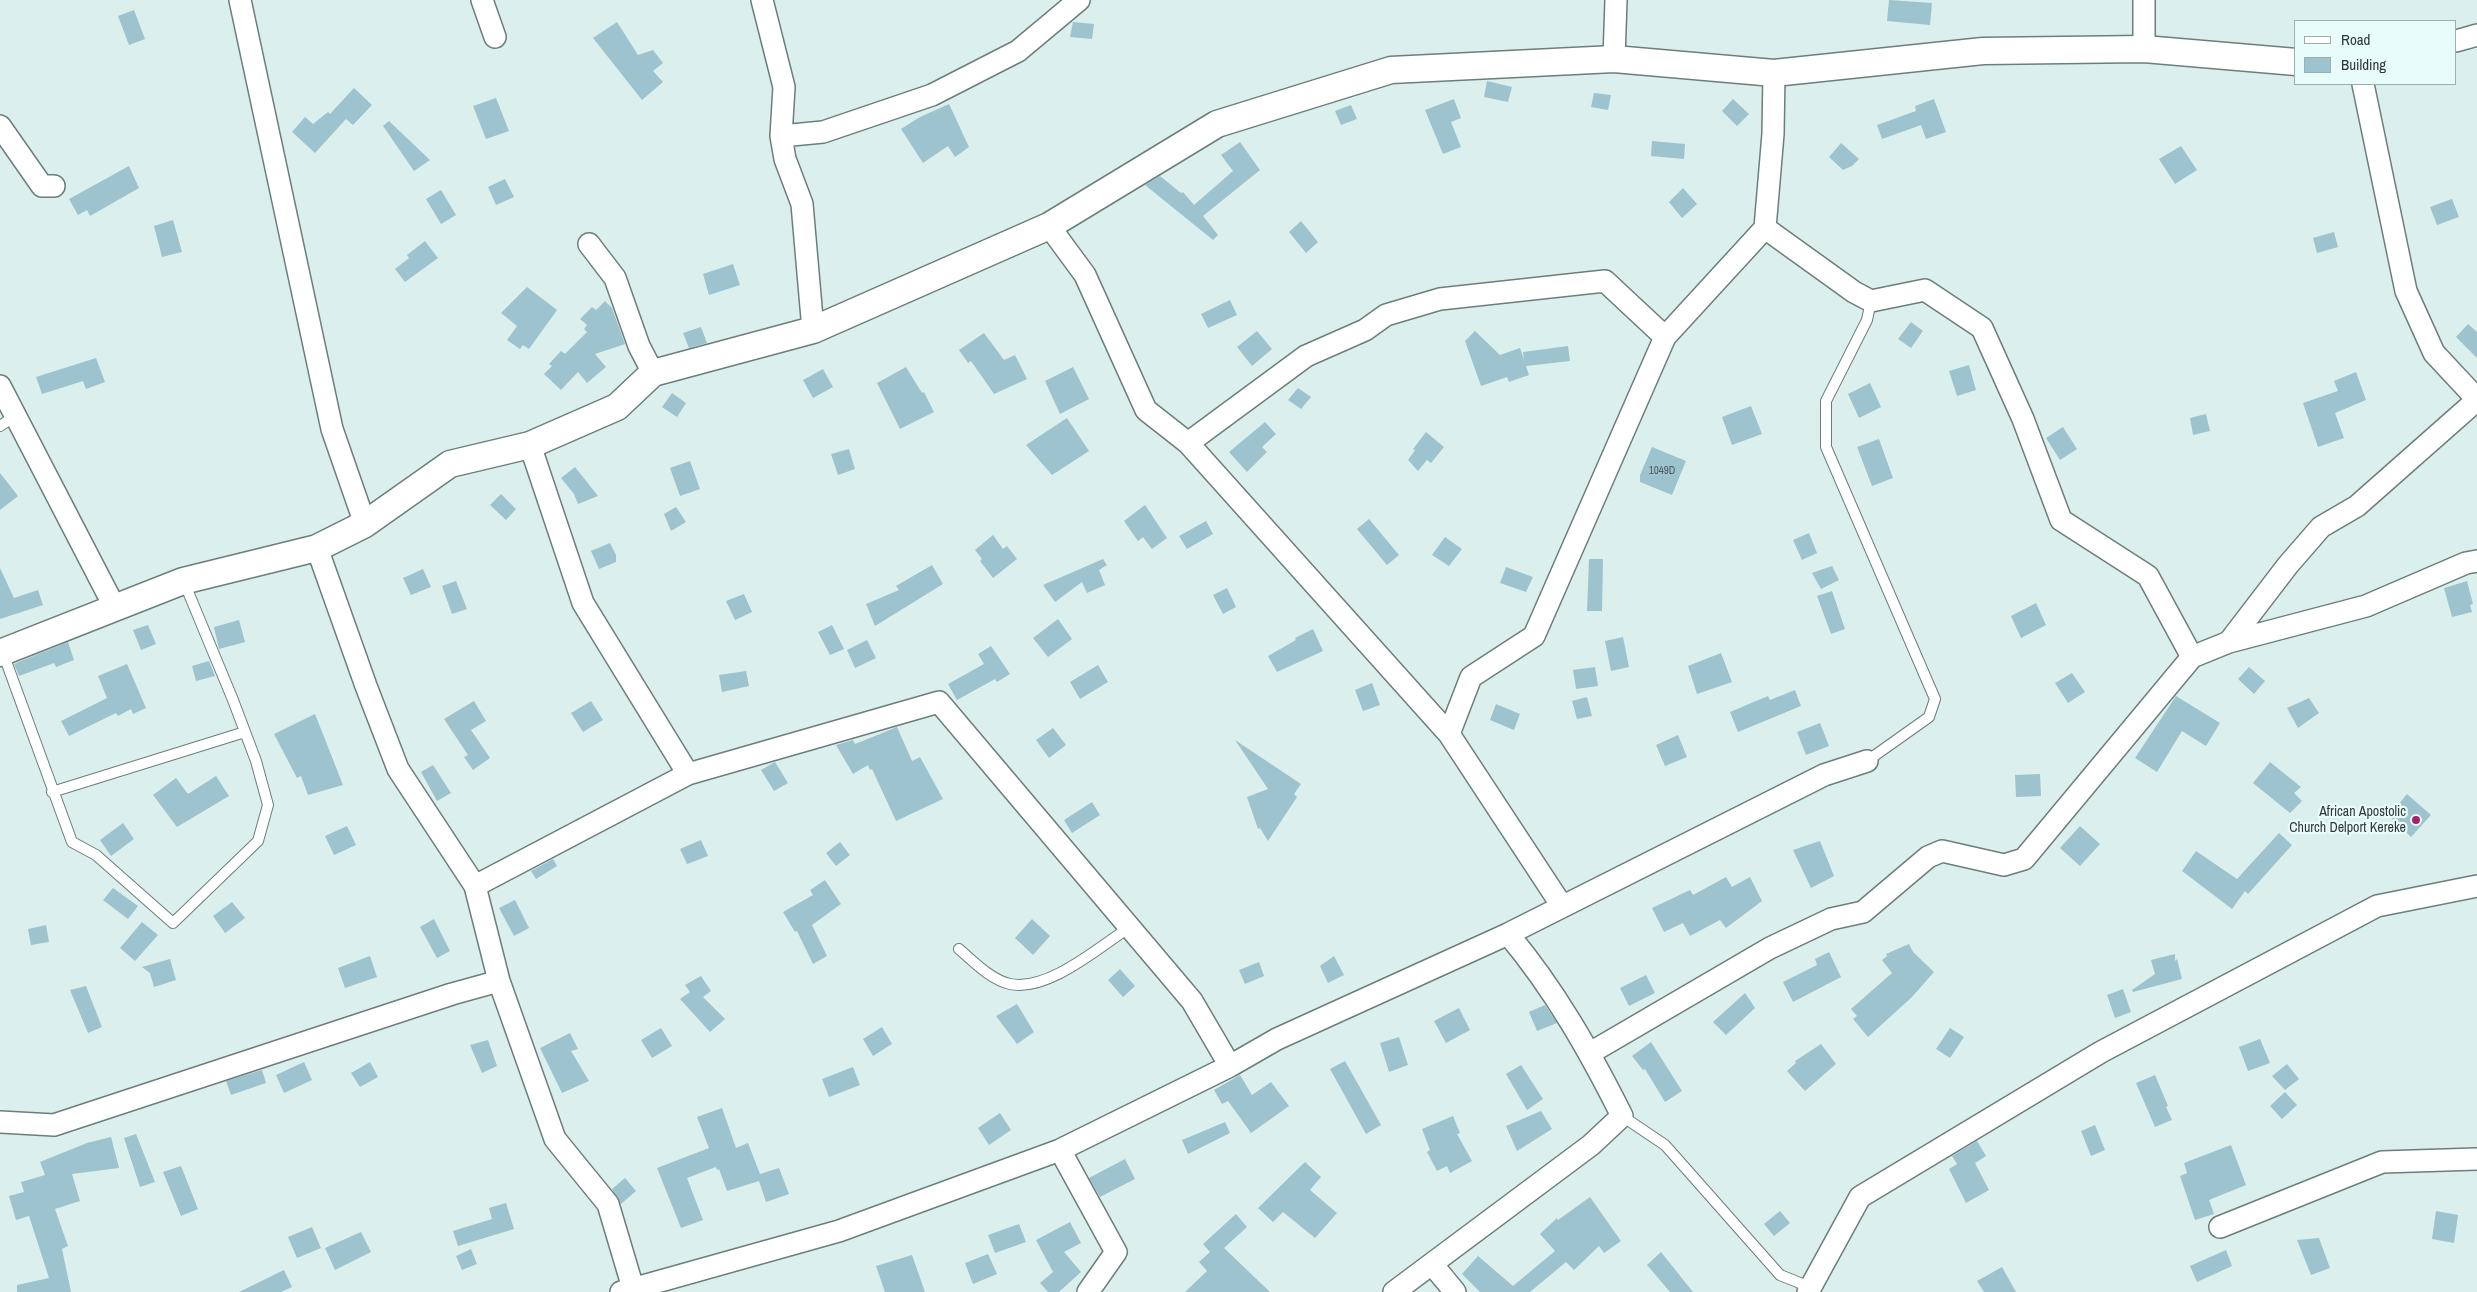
<!DOCTYPE html>
<style>
body{margin:0}
#map{position:relative;width:2477px;height:1292px;overflow:hidden;background:#dbf0ec;font-family:"Archivo Narrow",sans-serif}
canvas{display:block}
.legend{position:absolute;left:2294px;top:20px;width:162px;height:65px;box-sizing:border-box;background:#e8fdf9;border:1px solid #9eaeab;margin:0;padding:6px 9px;list-style:none;font-size:15px;color:#303837}
.legend li{display:flex;align-items:center;gap:10px;height:25px}
.legend b{width:25px;border:1px solid #9eaeab}
</style>
<div id="map">
<canvas width="2477" height="1292"></canvas>
<ul class="legend">
<li><b style="height:6px;background:#fff"></b>Road</li>
<li><b style="height:14px;background:#9cc3ce"></b>Building</li>
</ul>
</div>
<script>
const context = document.querySelector('canvas').getContext('2d');
context.lineJoin = 'round';
function paint(path, color) { context.fillStyle = color; context.fill(path, 'evenodd'); }
function strokePath(path, color, width, dash) { context.strokeStyle = color; context.lineWidth = width; context.lineCap = dash ? 'butt' : 'round'; context.setLineDash(dash || []); context.stroke(path); }
function write(font, color, halo, rows, align = 'center') {
  context.font = font + ' "Archivo Narrow",sans-serif'; context.lineWidth = 4.5; context.setLineDash([]); context.textBaseline = 'middle'; context.strokeStyle = halo; context.fillStyle = color; for (const [text, x, y, turn = 0] of rows) {
    context.save(); context.translate(x, y); context.rotate((+turn || 0) * Math.PI / 180); context.textAlign = isNaN(turn) ? turn : align; if (halo) context.strokeText(text, 0, 0); context.fillText(text, 0, 0); context.restore();
  }
}
const building = new Path2D(`
 M 1889,0 L 1932,3 L 1930,25 L 1887,21 Z
 M 134,10 L 145,39 L 129,45 L 118,16 Z
 M 617,22 L 638,55 L 653,50 L 663,63 L 653,71 L 663,82 L 642,100 L 593,38 Z
 M 1073,22 L 1094,24 L 1092,39 L 1070,37 Z
 M 1487,81 L 1512,87 L 1508,102 L 1484,97 Z
 M 354,88 L 372,105 L 353,125 L 346,119 L 315,153 L 292,132 L 305,117 L 313,124 L 328,112 L 330,114 Z
 M 1594,93 L 1611,95 L 1608,110 L 1591,107 Z
 M 496,98 L 509,131 L 486,139 L 473,106 Z
 M 1454,99 L 1461,118 L 1451,122 L 1461,147 L 1443,154 L 1425,110 Z
 M 1733,99 L 1749,114 L 1737,126 L 1722,111 Z
 M 1934,99 L 1946,132 L 1926,139 L 1921,125 L 1882,139 L 1877,125 L 1916,111 L 1915,106 Z
 M 949,104 L 969,147 L 955,157 L 948,146 L 923,163 L 901,129 L 920,117 Z
 M 1351,105 L 1357,119 L 1341,125 L 1335,111 Z
 M 389,121 L 430,160 L 414,171 L 383,126 Z
 M 1652,141 L 1685,144 L 1684,159 L 1651,156 Z
 M 1240,142 L 1260,170 L 1203,216 L 1218,235 L 1213,240 L 1145,185 L 1160,176 L 1181,193 L 1183,192 L 1194,205 L 1233,171 L 1221,155 Z
 M 1841,143 L 1859,159 L 1852,166 L 1843,170 L 1829,157 Z
 M 2181,146 L 2197,170 L 2175,184 L 2159,159 Z
 M 129,166 L 139,188 L 90,216 L 87,210 L 78,215 L 69,199 Z
 M 505,179 L 514,197 L 496,205 L 488,187 Z
 M 1683,188 L 1697,204 L 1682,218 L 1669,202 Z
 M 441,190 L 456,215 L 441,224 L 426,199 Z
 M 2452,199 L 2459,217 L 2437,225 L 2430,207 Z
 M 173,220 L 182,252 L 162,257 L 154,226 Z
 M 1301,221 L 1318,242 L 1306,253 L 1289,232 Z
 M 2334,232 L 2338,247 L 2317,253 L 2313,238 Z
 M 425,241 L 438,258 L 405,282 L 395,269 L 409,258 L 407,255 Z
 M 733,264 L 740,285 L 709,295 L 703,274 Z
 M 527,287 L 557,310 L 529,349 L 523,345 L 520,349 L 507,340 L 517,326 L 501,313 Z
 M 1230,300 L 1237,315 L 1208,328 L 1201,314 Z
 M 605,301 L 612,308 L 625,344 L 595,354 L 606,367 L 587,383 L 578,372 L 561,390 L 544,374 L 552,366 L 549,364 L 561,351 L 565,354 L 587,332 L 584,329 L 587,325 L 580,319 L 592,307 L 596,310 Z
 M 1911,322 L 1923,331 L 1911,348 L 1898,339 Z
 M 2468,324 L 2477,332 L 2477,358 L 2456,337 Z
 M 701,327 L 707,343 L 689,348 L 683,333 Z
 M 1257,331 L 1272,349 L 1252,366 L 1237,347 Z
 M 1475,331 L 1500,355 L 1520,348 L 1524,360 L 1523,352 L 1568,346 L 1570,361 L 1526,366 L 1529,375 L 1509,382 L 1507,377 L 1481,386 L 1465,341 Z
 M 984,333 L 1004,360 L 1015,355 L 1027,379 L 994,394 L 971,361 L 968,363 L 959,350 Z
 M 96,358 L 105,382 L 86,389 L 83,381 L 42,394 L 36,377 Z
 M 1969,365 L 1976,390 L 1957,396 L 1949,371 Z
 M 906,367 L 922,393 L 924,392 L 934,412 L 900,429 L 877,383 Z
 M 1073,367 L 1089,399 L 1060,414 L 1045,381 Z
 M 823,369 L 833,387 L 813,398 L 803,380 Z
 M 2356,372 L 2366,400 L 2335,413 L 2344,438 L 2318,447 L 2303,403 L 2338,391 L 2334,381 Z
 M 1870,383 L 1881,407 L 1859,418 L 1848,394 Z
 M 1298,388 L 1311,397 L 1301,409 L 1288,400 Z
 M 672,393 L 686,403 L 677,417 L 662,407 Z
 M 1751,406 L 1762,434 L 1732,445 L 1722,417 Z
 M 2206,414 L 2210,431 L 2193,435 L 2190,418 Z
 M 1067,418 L 1089,451 L 1052,475 L 1026,445 Z
 M 1265,422 L 1276,434 L 1262,447 L 1267,452 L 1247,472 L 1229,452 Z
 M 2063,427 L 2077,449 L 2060,460 L 2046,438 Z
 M 1426,432 L 1444,447 L 1431,463 L 1427,460 L 1418,471 L 1408,460 L 1415,450 L 1413,449 Z
 M 1879,439 L 1893,478 L 1872,486 L 1857,447 Z
 M 1652,447 L 1686,461 L 1672,495 L 1640,482 L 1640,475 Z
 M 849,449 L 855,469 L 838,475 L 831,454 Z
 M 690,461 L 700,489 L 680,496 L 670,468 Z
 M 575,467 L 598,496 L 578,504 L 574,494 L 561,478 Z
 M 0,473 L 18,496 L 0,510 Z
 M 501,494 L 516,509 L 506,520 L 490,505 Z
 M 1145,505 L 1167,538 L 1152,549 L 1143,537 L 1138,541 L 1124,521 Z
 M 676,507 L 686,522 L 671,531 L 664,514 Z
 M 1369,519 L 1399,555 L 1387,565 L 1357,529 Z
 M 1206,521 L 1213,534 L 1187,549 L 1179,536 Z
 M 1809,533 L 1817,553 L 1802,560 L 1793,540 Z
 M 993,535 L 1003,549 L 1007,546 L 1017,559 L 993,578 L 980,561 L 982,559 L 975,550 Z
 M 1445,537 L 1462,549 L 1449,566 L 1432,555 Z
 M 610,543 L 616,555 L 616,562 L 599,569 L 591,551 Z
 M 1103,559 L 1107,565 L 1099,570 L 1105,585 L 1087,593 L 1082,582 L 1055,602 L 1043,585 Z
 M 1589,559 L 1603,559 L 1602,611 L 1587,611 Z
 M 932,565 L 943,584 L 875,626 L 866,604 L 899,590 L 896,586 Z
 M 1832,566 L 1839,580 L 1821,589 L 1812,573 Z
 M 1506,567 L 1533,577 L 1526,592 L 1500,583 Z
 M 0,568 L 14,598 L 38,590 L 43,605 L 0,619 Z
 M 423,569 L 431,587 L 411,595 L 403,578 Z
 M 456,581 L 467,609 L 452,614 L 442,586 Z
 M 2467,581 L 2473,604 L 2470,605 L 2472,612 L 2452,617 L 2444,588 Z
 M 1227,588 L 1236,607 L 1223,614 L 1213,595 Z
 M 1832,591 L 1845,629 L 1831,634 L 1817,596 Z
 M 744,594 L 752,612 L 735,620 L 726,601 Z
 M 2036,603 L 2046,625 L 2021,638 L 2011,616 Z
 M 1058,619 L 1072,639 L 1048,657 L 1033,638 Z
 M 239,620 L 245,642 L 219,649 L 214,627 Z
 M 148,625 L 156,644 L 141,650 L 133,630 Z
 M 832,625 L 844,649 L 830,655 L 818,632 Z
 M 1313,629 L 1323,651 L 1277,672 L 1268,656 L 1296,640 L 1295,638 Z
 M 1623,637 L 1629,667 L 1611,671 L 1605,641 Z
 M 867,640 L 876,658 L 855,668 L 847,650 Z
 M 68,642 L 74,660 L 56,667 L 54,663 L 19,676 L 14,664 Z
 M 991,646 L 1010,674 L 997,682 L 995,679 L 957,700 L 948,684 L 984,664 L 978,654 Z
 M 1721,653 L 1732,682 L 1697,694 L 1688,666 Z
 M 209,661 L 215,676 L 196,681 L 192,666 Z
 M 127,664 L 146,708 L 133,714 L 131,709 L 118,716 L 116,713 L 69,736 L 61,721 L 107,698 L 98,676 Z
 M 1098,665 L 1108,682 L 1080,699 L 1070,682 Z
 M 1595,667 L 1598,686 L 1576,689 L 1573,670 Z
 M 2249,667 L 2265,681 L 2254,694 L 2238,679 Z
 M 746,671 L 749,686 L 722,692 L 719,675 Z
 M 2072,673 L 2085,692 L 2068,703 L 2055,683 Z
 M 1372,683 L 1380,705 L 1363,711 L 1355,690 Z
 M 1795,690 L 1801,706 L 1738,732 L 1730,712 L 1768,696 L 1770,700 Z
 M 2176,696 L 2220,723 L 2206,746 L 2182,731 L 2157,772 L 2135,758 Z
 M 1587,697 L 1592,716 L 1577,719 L 1572,701 Z
 M 2309,698 L 2319,713 L 2298,728 L 2287,708 Z
 M 474,701 L 486,721 L 471,730 L 490,758 L 473,770 L 464,757 L 468,755 L 444,719 Z
 M 591,701 L 603,720 L 583,732 L 571,713 Z
 M 1496,704 L 1520,714 L 1514,730 L 1490,720 Z
 M 315,714 L 343,785 L 308,795 L 301,776 L 297,778 L 274,734 Z
 M 1820,723 L 1829,746 L 1806,755 L 1797,732 Z
 M 897,727 L 912,761 L 920,757 L 943,799 L 896,821 L 872,769 L 870,770 L 868,765 L 853,774 L 836,745 L 853,740 L 855,744 Z
 M 1053,728 L 1066,745 L 1049,758 L 1036,740 Z
 M 1678,735 L 1687,757 L 1665,766 L 1656,745 Z
 M 1235,740 L 1301,784 L 1294,794 L 1297,797 L 1268,841 L 1260,828 L 1258,829 L 1247,797 L 1268,789 Z
 M 775,762 L 788,783 L 774,791 L 761,770 Z
 M 2270,762 L 2301,787 L 2294,793 L 2302,801 L 2290,813 L 2253,783 Z
 M 433,765 L 451,793 L 437,801 L 421,772 Z
 M 2040,774 L 2041,796 L 2016,797 L 2015,775 Z
 M 216,776 L 229,796 L 177,827 L 153,795 L 176,778 L 188,794 Z
 M 2407,794 L 2431,815 L 2411,837 L 2389,816 Z
 M 1092,802 L 1100,815 L 1072,833 L 1064,820 Z
 M 123,823 L 134,839 L 111,856 L 100,840 Z
 M 347,826 L 356,845 L 334,855 L 325,836 Z
 M 2080,826 L 2100,844 L 2080,866 L 2060,848 Z
 M 2279,833 L 2292,845 L 2248,894 L 2245,891 L 2232,909 L 2182,871 L 2196,851 L 2237,879 Z
 M 701,840 L 708,856 L 687,864 L 680,849 Z
 M 1820,841 L 1834,876 L 1811,888 L 1793,850 Z
 M 840,842 L 850,855 L 836,866 L 826,853 Z
 M 553,859 L 557,866 L 536,879 L 531,871 Z
 M 1726,877 L 1732,887 L 1750,877 L 1762,901 L 1726,928 L 1720,920 L 1690,936 L 1683,923 L 1664,932 L 1652,908 L 1690,890 L 1693,895 Z
 M 825,880 L 841,904 L 812,925 L 827,956 L 813,964 L 797,931 L 795,932 L 783,912 L 813,895 L 810,890 Z
 M 113,888 L 138,906 L 128,919 L 103,900 Z
 M 515,900 L 529,928 L 514,936 L 499,908 Z
 M 232,902 L 245,918 L 225,933 L 213,916 Z
 M 434,919 L 450,951 L 437,958 L 420,927 Z
 M 1032,919 L 1050,936 L 1033,955 L 1015,938 Z
 M 142,922 L 158,935 L 135,961 L 120,948 Z
 M 46,925 L 49,942 L 31,945 L 28,929 Z
 M 1909,944 L 1913,952 L 1934,972 L 1912,997 L 1868,1037 L 1853,1019 L 1857,1016 L 1851,1009 L 1892,973 L 1882,960 L 1887,956 L 1886,954 Z
 M 1829,952 L 1841,977 L 1793,1002 L 1783,982 L 1817,965 L 1815,959 Z
 M 2175,954 L 2175,961 L 2177,959 L 2182,979 L 2133,992 L 2132,990 L 2155,974 L 2151,960 Z
 M 370,956 L 377,977 L 345,988 L 338,968 Z
 M 1334,956 L 1344,975 L 1328,983 L 1320,966 Z
 M 170,959 L 176,980 L 154,987 L 150,973 L 142,967 Z
 M 1259,962 L 1264,976 L 1245,984 L 1239,970 Z
 M 1120,969 L 1135,986 L 1123,997 L 1108,980 Z
 M 1646,975 L 1655,993 L 1629,1006 L 1620,988 Z
 M 701,976 L 711,991 L 703,997 L 725,1019 L 710,1032 L 680,999 L 690,992 L 685,985 Z
 M 86,986 L 102,1027 L 88,1033 L 70,990 Z
 M 2123,989 L 2131,1012 L 2115,1018 L 2107,995 Z
 M 1745,993 L 1755,1008 L 1726,1035 L 1713,1022 Z
 M 1017,1004 L 1034,1032 L 1017,1044 L 996,1016 Z
 M 1545,1005 L 1557,1023 L 1537,1031 L 1529,1012 Z
 M 1459,1008 L 1470,1030 L 1446,1043 L 1434,1021 Z
 M 882,1027 L 892,1044 L 873,1056 L 863,1039 Z
 M 661,1028 L 672,1046 L 652,1058 L 641,1040 Z
 M 1950,1028 L 1964,1037 L 1950,1058 L 1936,1049 Z
 M 570,1033 L 578,1049 L 571,1051 L 589,1081 L 562,1093 L 540,1048 Z
 M 1399,1037 L 1408,1065 L 1389,1072 L 1380,1043 Z
 M 2260,1039 L 2270,1063 L 2248,1071 L 2239,1047 Z
 M 488,1040 L 497,1066 L 482,1073 L 470,1045 Z
 M 1651,1042 L 1682,1091 L 1665,1102 L 1645,1069 L 1643,1070 L 1632,1056 Z
 M 1821,1044 L 1836,1064 L 1805,1091 L 1787,1071 L 1796,1063 L 1795,1061 Z
 M 1345,1061 L 1381,1125 L 1366,1134 L 1330,1069 Z
 M 304,1062 L 312,1080 L 284,1093 L 276,1075 Z
 M 370,1062 L 378,1077 L 360,1087 L 351,1073 Z
 M 2287,1064 L 2299,1079 L 2285,1090 L 2272,1076 Z
 M 1521,1065 L 1543,1099 L 1527,1110 L 1506,1074 Z
 M 853,1067 L 860,1085 L 829,1097 L 822,1079 Z
 M 262,1070 L 266,1083 L 231,1095 L 226,1081 Z
 M 1240,1075 L 1252,1095 L 1271,1082 L 1289,1106 L 1251,1133 L 1228,1101 L 1222,1104 L 1214,1090 Z
 M 2155,1075 L 2168,1106 L 2166,1107 L 2172,1120 L 2155,1127 L 2136,1083 Z
 M 2285,1092 L 2297,1105 L 2282,1119 L 2270,1106 Z
 M 722,1108 L 736,1148 L 748,1143 L 760,1174 L 779,1168 L 789,1194 L 766,1202 L 759,1181 L 727,1191 L 719,1169 L 717,1170 L 716,1167 L 687,1178 L 703,1220 L 681,1228 L 657,1168 L 709,1148 L 697,1117 Z
 M 1541,1111 L 1552,1129 L 1517,1151 L 1506,1126 Z
 M 1000,1113 L 1011,1130 L 989,1145 L 978,1128 Z
 M 1453,1116 L 1460,1133 L 1457,1134 L 1472,1161 L 1450,1173 L 1447,1166 L 1437,1171 L 1427,1152 L 1430,1150 L 1422,1129 Z
 M 1225,1122 L 1230,1133 L 1188,1154 L 1182,1140 Z
 M 2095,1125 L 2105,1150 L 2091,1156 L 2081,1131 Z
 M 136,1134 L 155,1182 L 140,1187 L 124,1138 Z
 M 111,1137 L 119,1168 L 72,1174 L 80,1201 L 55,1209 L 68,1246 L 62,1249 L 71,1292 L 17,1292 L 17,1285 L 49,1278 L 29,1216 L 16,1220 L 9,1196 L 24,1192 L 21,1182 L 45,1175 L 40,1162 L 87,1143 Z
 M 1977,1141 L 1986,1156 L 1975,1163 L 1989,1190 L 1966,1203 L 1949,1169 L 1957,1164 L 1952,1156 Z
 M 2231,1145 L 2246,1185 L 2209,1200 L 2214,1214 L 2195,1220 L 2180,1176 L 2187,1173 L 2184,1163 Z
 M 1125,1159 L 1135,1179 L 1100,1197 L 1089,1178 Z
 M 1305,1162 L 1321,1177 L 1310,1190 L 1337,1213 L 1315,1238 L 1283,1212 L 1273,1222 L 1258,1208 Z
 M 181,1166 L 198,1209 L 181,1216 L 163,1172 Z
 M 625,1178 L 636,1191 L 621,1204 L 612,1189 Z
 M 1590,1197 L 1621,1241 L 1604,1253 L 1599,1246 L 1574,1270 L 1566,1262 L 1530,1292 L 1480,1292 L 1462,1274 L 1478,1256 L 1513,1286 L 1555,1251 L 1540,1234 L 1557,1218 L 1558,1220 Z
 M 506,1203 L 514,1229 L 458,1246 L 453,1231 L 492,1219 L 489,1208 Z
 M 1780,1211 L 1790,1223 L 1774,1236 L 1764,1224 Z
 M 2436,1211 L 2458,1215 L 2454,1243 L 2432,1239 Z
 M 1236,1214 L 1247,1227 L 1224,1248 L 1270,1292 L 1185,1292 L 1207,1271 L 1199,1262 L 1210,1252 L 1203,1244 Z
 M 1070,1222 L 1081,1243 L 1064,1252 L 1081,1272 L 1059,1292 L 1048,1292 L 1040,1283 L 1053,1272 L 1036,1240 Z
 M 1019,1224 L 1026,1242 L 995,1253 L 988,1235 Z
 M 312,1227 L 321,1248 L 297,1258 L 288,1237 Z
 M 361,1232 L 371,1252 L 335,1270 L 325,1248 Z
 M 2319,1238 L 2330,1268 L 2311,1275 L 2297,1240 Z
 M 471,1249 L 477,1264 L 462,1270 L 456,1256 Z
 M 2226,1250 L 2232,1266 L 2197,1282 L 2190,1266 Z
 M 1661,1252 L 1693,1292 L 1670,1292 L 1647,1265 Z
 M 988,1254 L 997,1274 L 973,1284 L 965,1263 Z
 M 912,1255 L 925,1292 L 885,1292 L 876,1266 Z
 M 2002,1267 L 2016,1292 L 1984,1292 L 1977,1281 Z
 M 284,1270 L 292,1287 L 281,1292 L 239,1292 Z`);
const service = new Path2D(`
 M 0,426 L 15,416
 M 3,653 L 72,842 L 96,855 L 173,923 L 258,841 L 268,805 L 256,761 L 233,700 L 184,582
 M 1867,761 L 1929,717 L 1935,699 L 1826,447 L 1826,401 L 1867,320 L 1871,301
 M 52,792 L 245,732
 M 959,949 C 973,961 991,980 1010,984 C 1048,992 1099,947 1130,927
 M 1622,1116 L 1665,1145 L 1780,1275 L 1810,1287`);
const minor = new Path2D(`
 M 240,0 L 332,429 L 365,524
 M 482,0 L 495,37
 M 762,0 L 784,87 L 781,136 L 785,159 L 802,204 L 813,330
 M 2144,0 L 2144,49
 M 2456,41 L 2477,35
 M 1614,59 L 1616,0
 M 2363,84 L 2406,291 L 2434,353 L 2477,399
 M 0,126 L 42,186 L 54,186
 M 781,136 L 823,132 L 932,95 L 1018,51 L 1079,0
 M 1049,226 L 1085,275 L 1146,410 L 1188,443 L 1449,734 L 1562,906
 M 1765,228 L 1854,292 L 1871,301 L 1925,290 L 1982,328 L 2023,419 L 2061,520 L 2148,576 L 2192,657
 M 589,244 L 615,278 L 639,346 L 653,373
 M 0,386 L 115,608
 M 1188,443 L 1306,356 L 1365,330 L 1386,315 L 1440,299 L 1605,281 L 1665,337
 M 530,445 L 583,603 L 688,774
 M 317,548 L 366,686 L 398,769 L 475,886
 M 2229,642 L 2288,565 L 2321,527 L 2357,506 L 2477,400
 M 1449,734 L 1471,677 L 1534,636 L 1665,337 L 1765,228 L 1773,134 L 1774,73
 M 1590,1053 L 1770,948 L 1831,919 L 1863,912 L 1928,857 L 1942,851 L 2004,865 L 2024,859 L 2192,657 L 2229,642 L 2366,606 L 2466,563 L 2477,561
 M 0,1122 L 54,1125 L 452,994 L 499,981
 M 1060,1150 L 1116,1252 L 1088,1292
 M 2220,1227 L 2382,1162 L 2477,1159
 M 1432,1264 L 1455,1292
 M 633,1288 L 608,1204 L 555,1139 L 499,981 L 475,886 L 688,774 L 939,702 L 1192,1001 L 1230,1066
 M 621,1292 L 839,1231 L 1060,1150 L 1230,1066 L 1277,1039 L 1508,934 L 1824,775 L 1867,761
 M 1394,1292 L 1591,1145 L 1622,1116 C 1590,1052 1555,990 1508,934
 M 1808,1292 L 1860,1197 L 2101,1052 L 2377,906 L 2477,886`);
const tertiary = new Path2D(`
 M 0,653 L 183,581 L 317,548 L 365,524 L 450,464 L 530,445 L 617,407 L 653,373 L 813,330 L 1049,226 L 1217,124 L 1391,70 L 1614,59 L 1774,73 L 1983,51 L 2144,49 L 2296,62`);
const markers = [
 [2416,820,5,"#a3216f"]
];
const numberNames = [
 ["1049D",1662,471]
];
const poiNames = [
 ["African Apostolic",2406,812],
 ["Church Delport Kereke",2406,828]
];
paint(building, '#9cc3ce');
strokePath(service, '#6b7e7b', 12);
strokePath(minor, '#6b7e7b', 24);
strokePath(tertiary, '#6b7e7b', 29);
strokePath(service, '#fff', 10);
strokePath(minor, '#fff', 21);
strokePath(tertiary, '#fff', 26);
for (const [x, y, r, color] of markers) { const dot = new Path2D(); dot.arc(x, y, r, 0, 2 * Math.PI); context.fillStyle = color; context.fill(dot); strokePath(dot, '#e8fdf9', 2); }
write('11px', '#4b5b5d', null, numberNames);
write('14px', '#303837', '#e8fdf9', poiNames, 'right');
</script>
